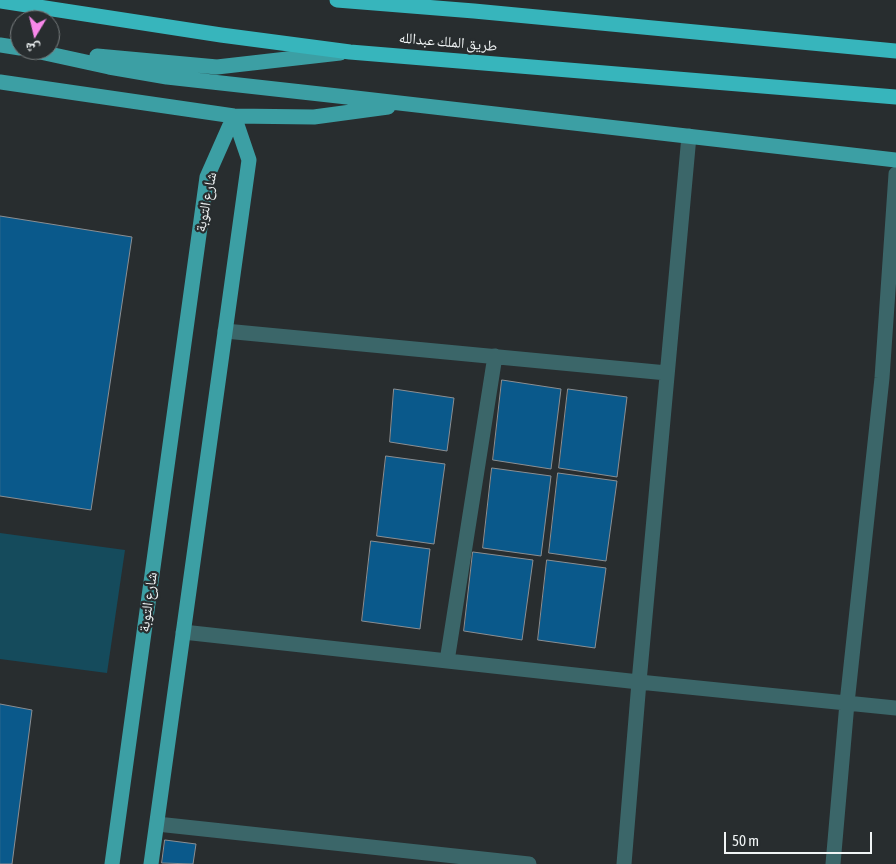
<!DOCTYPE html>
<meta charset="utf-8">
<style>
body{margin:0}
#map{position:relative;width:896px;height:864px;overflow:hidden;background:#282d2f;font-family:"Asap Condensed","Noto Naskh Arabic",sans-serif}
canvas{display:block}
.north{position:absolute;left:10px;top:10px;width:50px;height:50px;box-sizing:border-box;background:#282d2f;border:1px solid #787d7e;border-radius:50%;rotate:189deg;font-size:14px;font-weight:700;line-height:20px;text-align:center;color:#f0f4f5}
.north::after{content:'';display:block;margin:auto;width:18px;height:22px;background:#f888ea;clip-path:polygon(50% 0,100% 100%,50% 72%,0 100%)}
.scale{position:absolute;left:724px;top:832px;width:148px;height:22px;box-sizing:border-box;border:2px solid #f0f4f5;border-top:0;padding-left:6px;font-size:15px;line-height:18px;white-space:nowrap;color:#f0f4f5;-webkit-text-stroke:4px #282d2f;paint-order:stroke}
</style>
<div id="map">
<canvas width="896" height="864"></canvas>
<div class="north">ش</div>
<div class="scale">50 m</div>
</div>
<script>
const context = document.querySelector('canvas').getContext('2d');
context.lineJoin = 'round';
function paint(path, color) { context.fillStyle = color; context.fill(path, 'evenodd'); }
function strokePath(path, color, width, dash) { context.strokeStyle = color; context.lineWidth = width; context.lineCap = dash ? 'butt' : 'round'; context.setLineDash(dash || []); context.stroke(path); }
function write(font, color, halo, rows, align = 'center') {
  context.font = font + ' "Asap Condensed","Noto Naskh Arabic",sans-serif'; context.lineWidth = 4.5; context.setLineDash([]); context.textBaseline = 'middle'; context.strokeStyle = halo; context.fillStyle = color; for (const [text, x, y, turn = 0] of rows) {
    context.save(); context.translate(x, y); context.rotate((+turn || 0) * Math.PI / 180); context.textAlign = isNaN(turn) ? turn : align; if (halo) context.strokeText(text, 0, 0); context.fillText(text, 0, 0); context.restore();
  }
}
const green = new Path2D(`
 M 0,533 L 125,550 L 107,673 L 0,659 Z`);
const building = new Path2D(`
 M 0,216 L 132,237 L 91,510 L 0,496 Z
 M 502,380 L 561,389 L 551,469 L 493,460 Z
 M 394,389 L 454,398 L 447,451 L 390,442 Z
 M 568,389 L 627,397 L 617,477 L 559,468 Z
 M 386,456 L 445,464 L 434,544 L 377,536 Z
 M 492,468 L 551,476 L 541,556 L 483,548 Z
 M 558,473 L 617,481 L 606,561 L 549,553 Z
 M 371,541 L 430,549 L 420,629 L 362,621 Z
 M 473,552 L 533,560 L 522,640 L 464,631 Z
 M 547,560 L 606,568 L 595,648 L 538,640 Z
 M 0,704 L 32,710 L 12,864 L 0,864 Z
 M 165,840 L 196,844 L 193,864 L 162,863 Z`);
const minor = new Path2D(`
 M 225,331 L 667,373
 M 183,632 L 639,682 L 896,708
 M 447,661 L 495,356
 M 157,824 L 529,864
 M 624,864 L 639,682 L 689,136
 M 833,864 L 847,703 L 882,378 L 896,174`);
const major = new Path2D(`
 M 0,45 L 20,48
 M 31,50 L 109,67 L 167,77 L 347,97 L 896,160
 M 97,56 L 217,67 L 340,53
 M 0,82 L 234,116 L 314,117 L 388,107
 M 112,864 L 207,177 L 234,116
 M 151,864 L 249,160 L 234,116`);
const highway = new Path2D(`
 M 337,0 L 474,11 L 896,51
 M 0,1 L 221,35 L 350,52 L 896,97`);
const streetNames = [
 ["طريق الملك عبدالله",448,42,5],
 ["شارع التوبة",206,202,-79],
 ["شارع التوبة",148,602,-82]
];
paint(green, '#154b5c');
paint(building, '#0a598b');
strokePath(building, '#8b8f93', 1);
strokePath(minor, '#3b6669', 15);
strokePath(major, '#3c9fa4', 15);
strokePath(highway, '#37b5bc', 15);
write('15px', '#f0f4f5', '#282d2f', streetNames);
</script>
